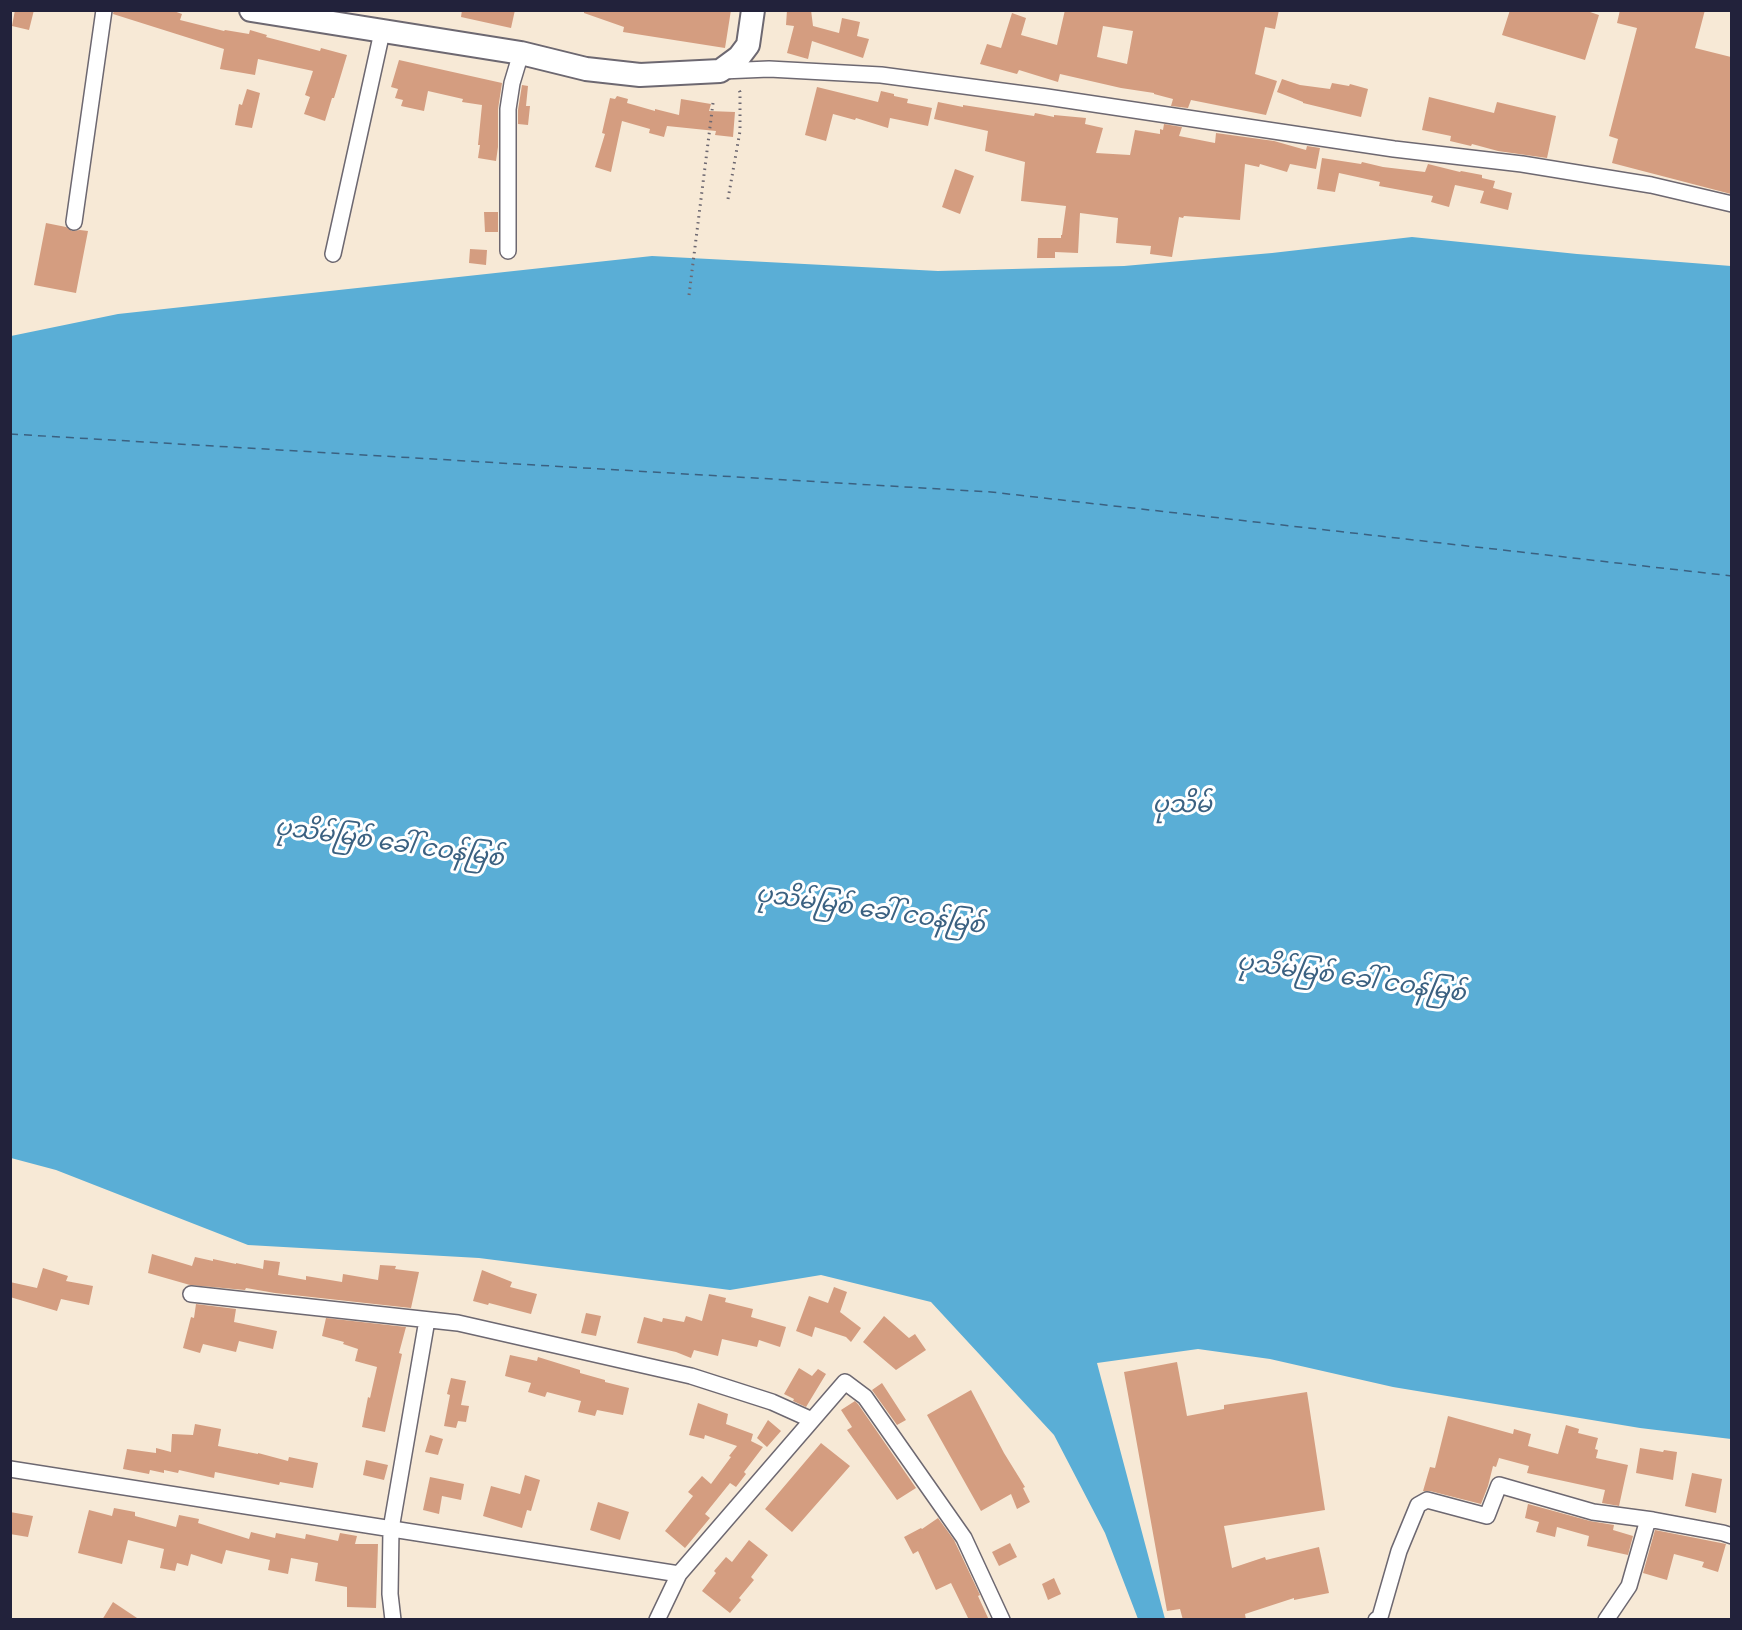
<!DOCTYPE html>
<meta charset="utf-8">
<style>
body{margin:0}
#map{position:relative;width:1742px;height:1630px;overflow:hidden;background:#f7e9d6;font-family:Sriracha,sans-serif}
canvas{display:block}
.frame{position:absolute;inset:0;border:12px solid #22223b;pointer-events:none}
</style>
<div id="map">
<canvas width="1742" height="1630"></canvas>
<div class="frame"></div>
</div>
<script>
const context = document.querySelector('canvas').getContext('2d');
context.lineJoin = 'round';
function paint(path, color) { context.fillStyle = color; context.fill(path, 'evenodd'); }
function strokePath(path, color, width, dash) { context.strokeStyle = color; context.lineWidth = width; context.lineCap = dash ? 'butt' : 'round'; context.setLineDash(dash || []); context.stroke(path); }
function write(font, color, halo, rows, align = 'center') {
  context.font = font + ' Sriracha,"Noto Sans Myanmar",sans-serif'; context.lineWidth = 6; context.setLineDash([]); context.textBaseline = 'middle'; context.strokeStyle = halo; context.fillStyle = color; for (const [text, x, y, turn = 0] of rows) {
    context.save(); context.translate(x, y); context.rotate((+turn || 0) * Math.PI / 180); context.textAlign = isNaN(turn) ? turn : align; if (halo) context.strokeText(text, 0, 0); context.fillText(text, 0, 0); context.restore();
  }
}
const water = new Path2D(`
 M 1412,237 L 1577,254 L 1731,266 L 1731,1439 L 1640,1428 L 1393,1387 L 1270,1359 L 1198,1349 L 1097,1363 L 1165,1619 L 1138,1619 L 1105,1533 L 1054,1435 L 931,1302 L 821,1275 L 730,1290 L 479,1258 L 248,1245 L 56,1170 L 11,1158 L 11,336 L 118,314 L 652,256 L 938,271 L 1124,266 L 1272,253 Z`);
const ferry = new Path2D(`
 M 10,434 L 991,492 L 1732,576`);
const building = new Path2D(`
 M 15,10 L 34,10 L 29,30 L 12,26 Z
 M 114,10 L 171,10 L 182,14 L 180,20 L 224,31 L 225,30 L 249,34 L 250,30 L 267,35 L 266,37 L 320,51 L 321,48 L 347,55 L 334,98 L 332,98 L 325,121 L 304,114 L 310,97 L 305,95 L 313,71 L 258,59 L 255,75 L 220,69 L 224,49 L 113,14 Z
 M 462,10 L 515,10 L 511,28 L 461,17 Z
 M 584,10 L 731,10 L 725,48 L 623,32 L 624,27 L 584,13 Z
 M 787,10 L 811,10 L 813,26 L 839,33 L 842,18 L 860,22 L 857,36 L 869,39 L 863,58 L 812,41 L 808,59 L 787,53 L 794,26 L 786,25 Z
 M 1065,10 L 1279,10 L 1275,29 L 1265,27 L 1255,74 L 1277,81 L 1266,115 L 1191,100 L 1188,108 L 1171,106 L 1173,99 L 1154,94 L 1154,93 L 1121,88 L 1060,74 L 1058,82 L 1019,70 L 1017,74 L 980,64 L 987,44 L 1001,48 L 1012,13 L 1026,18 L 1021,35 L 1057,45 ZM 1103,26 L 1133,31 L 1127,64 L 1097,57 Z
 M 1510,10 L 1584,10 L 1599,15 L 1585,60 L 1502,35 Z
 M 1620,10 L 1705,10 L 1695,48 L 1731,57 L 1731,194 L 1612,163 L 1618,139 L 1609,136 L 1637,28 L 1617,23 Z
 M 399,60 L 502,83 L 498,109 L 498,147 L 496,161 L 478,158 L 480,145 L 478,145 L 482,105 L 462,102 L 463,99 L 428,91 L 424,111 L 401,106 L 403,100 L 395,98 L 398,89 L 391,87 Z
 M 1282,79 L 1300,85 L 1330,89 L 1332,83 L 1349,86 L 1350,84 L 1368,89 L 1361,117 L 1303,103 L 1303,102 L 1277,92 Z
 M 522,85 L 528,86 L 526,106 L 530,106 L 528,125 L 518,124 L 518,110 Z
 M 817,87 L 878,102 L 881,91 L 894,94 L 894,96 L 908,99 L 907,103 L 932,108 L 928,126 L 890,118 L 888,128 L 856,118 L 855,120 L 833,114 L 826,141 L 805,135 Z
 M 247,89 L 260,93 L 252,128 L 235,125 L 239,104 L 242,105 Z
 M 617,96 L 628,99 L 627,103 L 655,111 L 655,109 L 679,115 L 681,99 L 711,104 L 709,111 L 735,112 L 733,137 L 715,135 L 716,131 L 667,126 L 664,137 L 649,133 L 650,129 L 622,121 L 611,172 L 595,167 L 605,134 L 602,133 L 610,98 L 615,99 Z
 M 1429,97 L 1494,113 L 1497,102 L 1556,116 L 1547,158 L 1498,151 L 1472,144 L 1471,146 L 1450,141 L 1451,136 L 1422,130 Z
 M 938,102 L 963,107 L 963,105 L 1034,116 L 1035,113 L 1054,117 L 1054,115 L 1086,118 L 1085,124 L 1103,128 L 1096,153 L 1130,155 L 1135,130 L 1160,134 L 1160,129 L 1163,130 L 1164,124 L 1182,127 L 1179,136 L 1215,143 L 1216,133 L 1274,141 L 1306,150 L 1307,146 L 1320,148 L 1316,169 L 1290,164 L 1287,172 L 1260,164 L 1259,167 L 1245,164 L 1240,220 L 1184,216 L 1183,218 L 1179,217 L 1172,257 L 1150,254 L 1151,246 L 1116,243 L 1118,218 L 1080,213 L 1078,253 L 1055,252 L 1055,258 L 1037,258 L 1038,238 L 1061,238 L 1061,235 L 1062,235 L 1066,206 L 1021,201 L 1025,162 L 985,151 L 988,131 L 934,119 Z
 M 1322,158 L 1361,164 L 1362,162 L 1383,167 L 1425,172 L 1428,164 L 1460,172 L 1461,171 L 1482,175 L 1482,178 L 1495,181 L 1493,188 L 1512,193 L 1508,210 L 1480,203 L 1484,191 L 1455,185 L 1449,207 L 1431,202 L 1433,196 L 1379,186 L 1380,182 L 1339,173 L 1335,192 L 1317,189 Z
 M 955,169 L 974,176 L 960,214 L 942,207 Z
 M 484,212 L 498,212 L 498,232 L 485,232 Z
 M 46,223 L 66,227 L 72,231 L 80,230 L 88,231 L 76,293 L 34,285 Z
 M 470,249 L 487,250 L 486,265 L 469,263 Z
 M 152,1254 L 192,1266 L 195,1257 L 213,1261 L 213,1259 L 236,1264 L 236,1263 L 263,1269 L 264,1260 L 280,1262 L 278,1275 L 306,1280 L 306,1276 L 342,1282 L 343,1274 L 378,1280 L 380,1265 L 396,1266 L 395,1269 L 419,1272 L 411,1308 L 275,1293 L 246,1288 L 245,1290 L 190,1285 L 148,1273 Z
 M 43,1268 L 68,1276 L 66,1281 L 93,1286 L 89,1305 L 61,1299 L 57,1311 L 10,1297 L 10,1282 L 37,1288 Z
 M 482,1270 L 512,1282 L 510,1287 L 537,1294 L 531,1314 L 489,1303 L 488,1305 L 473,1301 Z
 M 834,1287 L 847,1292 L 840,1312 L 861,1328 L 851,1342 L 846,1337 L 815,1327 L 812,1337 L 796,1331 L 809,1296 L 828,1303 Z
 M 709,1294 L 726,1298 L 725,1302 L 753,1309 L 751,1317 L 786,1327 L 780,1347 L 759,1340 L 757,1347 L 722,1339 L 718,1356 L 694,1350 L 691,1358 L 676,1352 L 637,1343 L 644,1317 L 662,1322 L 663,1318 L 684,1322 L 686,1316 L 702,1321 Z
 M 196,1304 L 236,1309 L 234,1322 L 277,1331 L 273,1349 L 239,1341 L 236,1352 L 203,1344 L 200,1353 L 183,1348 L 191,1317 L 194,1318 Z
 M 586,1313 L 601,1316 L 596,1336 L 581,1333 Z
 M 884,1316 L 909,1338 L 915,1334 L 926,1350 L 896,1370 L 863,1342 Z
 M 326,1318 L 406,1327 L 399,1353 L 402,1354 L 385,1432 L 362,1427 L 368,1397 L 370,1398 L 377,1367 L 355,1361 L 358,1349 L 343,1344 L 344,1342 L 322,1336 Z
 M 510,1355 L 537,1361 L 538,1357 L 580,1370 L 580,1373 L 605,1380 L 605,1382 L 629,1388 L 623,1415 L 597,1410 L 595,1416 L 578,1412 L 581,1401 L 547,1392 L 545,1397 L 528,1392 L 531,1383 L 505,1376 Z
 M 1177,1362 L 1187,1416 L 1224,1409 L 1224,1405 L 1307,1392 L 1325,1510 L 1224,1526 L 1232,1568 L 1265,1557 L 1266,1560 L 1319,1547 L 1329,1593 L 1294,1600 L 1294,1598 L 1245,1614 L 1246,1620 L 1183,1620 L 1180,1609 L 1167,1611 L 1124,1372 Z
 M 799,1368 L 812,1376 L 818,1369 L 826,1374 L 806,1407 L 793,1401 L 794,1399 L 784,1394 Z
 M 451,1378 L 466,1381 L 461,1405 L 469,1406 L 466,1422 L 458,1421 L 456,1428 L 444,1426 L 450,1395 L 447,1394 Z
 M 882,1383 L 906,1420 L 897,1425 L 872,1390 Z
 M 971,1390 L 1004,1453 L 1025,1487 L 1023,1488 L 1030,1502 L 1017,1509 L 1011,1494 L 981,1511 L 927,1415 Z
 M 855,1401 L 858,1404 L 916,1488 L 897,1500 L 847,1430 L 852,1427 L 841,1410 Z
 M 698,1403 L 728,1414 L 726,1424 L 753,1434 L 751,1441 L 763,1447 L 744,1472 L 746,1474 L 736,1487 L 730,1483 L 705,1514 L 710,1518 L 685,1548 L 665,1531 L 693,1496 L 688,1492 L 702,1476 L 711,1484 L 731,1457 L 729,1456 L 737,1446 L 705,1435 L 704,1439 L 689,1435 Z
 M 1448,1416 L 1513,1434 L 1514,1429 L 1531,1434 L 1528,1446 L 1558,1454 L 1566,1425 L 1579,1429 L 1578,1433 L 1598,1438 L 1595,1449 L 1598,1450 L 1596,1458 L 1628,1465 L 1619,1506 L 1602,1503 L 1605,1490 L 1527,1473 L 1529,1466 L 1499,1458 L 1496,1467 L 1493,1466 L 1488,1486 L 1481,1504 L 1430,1491 L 1423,1491 L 1430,1467 L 1435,1468 Z
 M 768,1420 L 781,1431 L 767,1447 L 757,1438 Z
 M 195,1424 L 221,1429 L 218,1446 L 258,1454 L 258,1453 L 288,1461 L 289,1457 L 318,1463 L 313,1488 L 280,1482 L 279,1485 L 215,1472 L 214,1478 L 179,1470 L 178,1473 L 164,1470 L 164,1473 L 150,1470 L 149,1474 L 123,1469 L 127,1449 L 156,1453 L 156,1448 L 171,1452 L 172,1434 L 193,1435 Z
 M 430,1435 L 443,1439 L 438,1455 L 425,1452 Z
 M 821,1443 L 850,1466 L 792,1532 L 765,1509 Z
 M 1640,1448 L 1663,1452 L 1664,1450 L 1677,1452 L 1673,1480 L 1636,1473 Z
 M 366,1460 L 388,1465 L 384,1480 L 363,1475 Z
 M 1692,1473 L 1722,1479 L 1716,1513 L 1685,1506 Z
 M 525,1475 L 540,1480 L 531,1511 L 527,1510 L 522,1528 L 483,1516 L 491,1486 L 520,1494 Z
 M 430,1477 L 464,1484 L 461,1500 L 442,1496 L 439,1514 L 423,1510 Z
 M 598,1502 L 629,1512 L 620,1540 L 590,1530 Z
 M 1528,1504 L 1590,1521 L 1614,1525 L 1613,1530 L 1633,1536 L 1628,1555 L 1587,1546 L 1589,1536 L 1557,1527 L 1555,1537 L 1536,1532 L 1539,1522 L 1525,1518 Z
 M 114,1508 L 135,1512 L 135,1516 L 176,1527 L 179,1515 L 199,1519 L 198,1523 L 249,1539 L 251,1532 L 275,1538 L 276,1533 L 305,1539 L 306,1534 L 338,1541 L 340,1533 L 357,1536 L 355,1544 L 378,1544 L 376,1608 L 347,1607 L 347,1587 L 315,1581 L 318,1563 L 291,1558 L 288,1574 L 268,1570 L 270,1560 L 226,1550 L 222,1564 L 191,1554 L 188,1566 L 177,1563 L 175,1571 L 160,1568 L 164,1549 L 128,1540 L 122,1564 L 78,1553 L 89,1510 L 112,1516 Z
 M 10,1512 L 33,1516 L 28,1537 L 10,1534 Z
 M 938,1518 L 954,1540 L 980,1595 L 978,1596 L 989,1620 L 969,1620 L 951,1583 L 936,1590 L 918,1551 L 913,1554 L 904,1537 L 921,1528 L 922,1529 Z
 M 1655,1530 L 1726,1544 L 1718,1572 L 1702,1567 L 1704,1562 L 1674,1554 L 1667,1580 L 1643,1573 Z
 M 749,1540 L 768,1555 L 751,1577 L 754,1580 L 739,1598 L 741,1600 L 730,1613 L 702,1591 L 716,1573 L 714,1571 L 726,1557 L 732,1562 Z
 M 1010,1543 L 1017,1557 L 999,1566 L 992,1552 Z
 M 1054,1578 L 1061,1594 L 1048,1600 L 1042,1584 Z
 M 113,1602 L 140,1620 L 102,1620 Z`);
const path = new Path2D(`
 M 728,199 L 740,131 L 740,92 L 737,87
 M 689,295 L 713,103`);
const street = new Path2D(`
 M 722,71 L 769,69 L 881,75 L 1047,97 L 1394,149 L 1522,164 L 1651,185 L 1732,204
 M 74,222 L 104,10
 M 508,251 L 508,109 L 512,83 L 521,53
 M 333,254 L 382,32
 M 191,1294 L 458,1323 L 691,1376 L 772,1402 L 812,1420
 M 10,1469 L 679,1574
 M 393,1620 L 390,1594 L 391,1529 L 427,1320
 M 657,1620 L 679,1574 L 845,1382 L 865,1397 L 964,1538 L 1002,1620
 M 1376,1620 L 1380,1617 L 1399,1551 L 1418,1505 L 1427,1500 L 1487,1516 L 1499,1485 L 1593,1512 L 1653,1520 L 1723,1533 L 1732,1536
 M 1606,1620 L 1629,1586 L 1647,1523 L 1653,1520`);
const secondary = new Path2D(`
 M 251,10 L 521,53 L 586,69 L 640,75 L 720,71 L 739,57 L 748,45 L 753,10`);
const waterNames = [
 ["ပုသိမ်",1182,806],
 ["ပုသိမ်မြစ် ခေါ် ငဝန်မြစ်",389,844,8],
 ["ပုသိမ်မြစ် ခေါ် ငဝန်မြစ်",870,911,8],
 ["ပုသိမ်မြစ် ခေါ် ငဝန်မြစ်",1351,979,8]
];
paint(water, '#5aaed6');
strokePath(ferry, '#3b6181', 1.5, [8, 6]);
paint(building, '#d49d80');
strokePath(street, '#6d6871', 18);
strokePath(secondary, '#6d6871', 26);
strokePath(path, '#6d6871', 3, [1.5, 4.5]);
strokePath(street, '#fff', 15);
strokePath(secondary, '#fff', 22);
write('italic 24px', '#3b6181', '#fff', waterNames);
</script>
